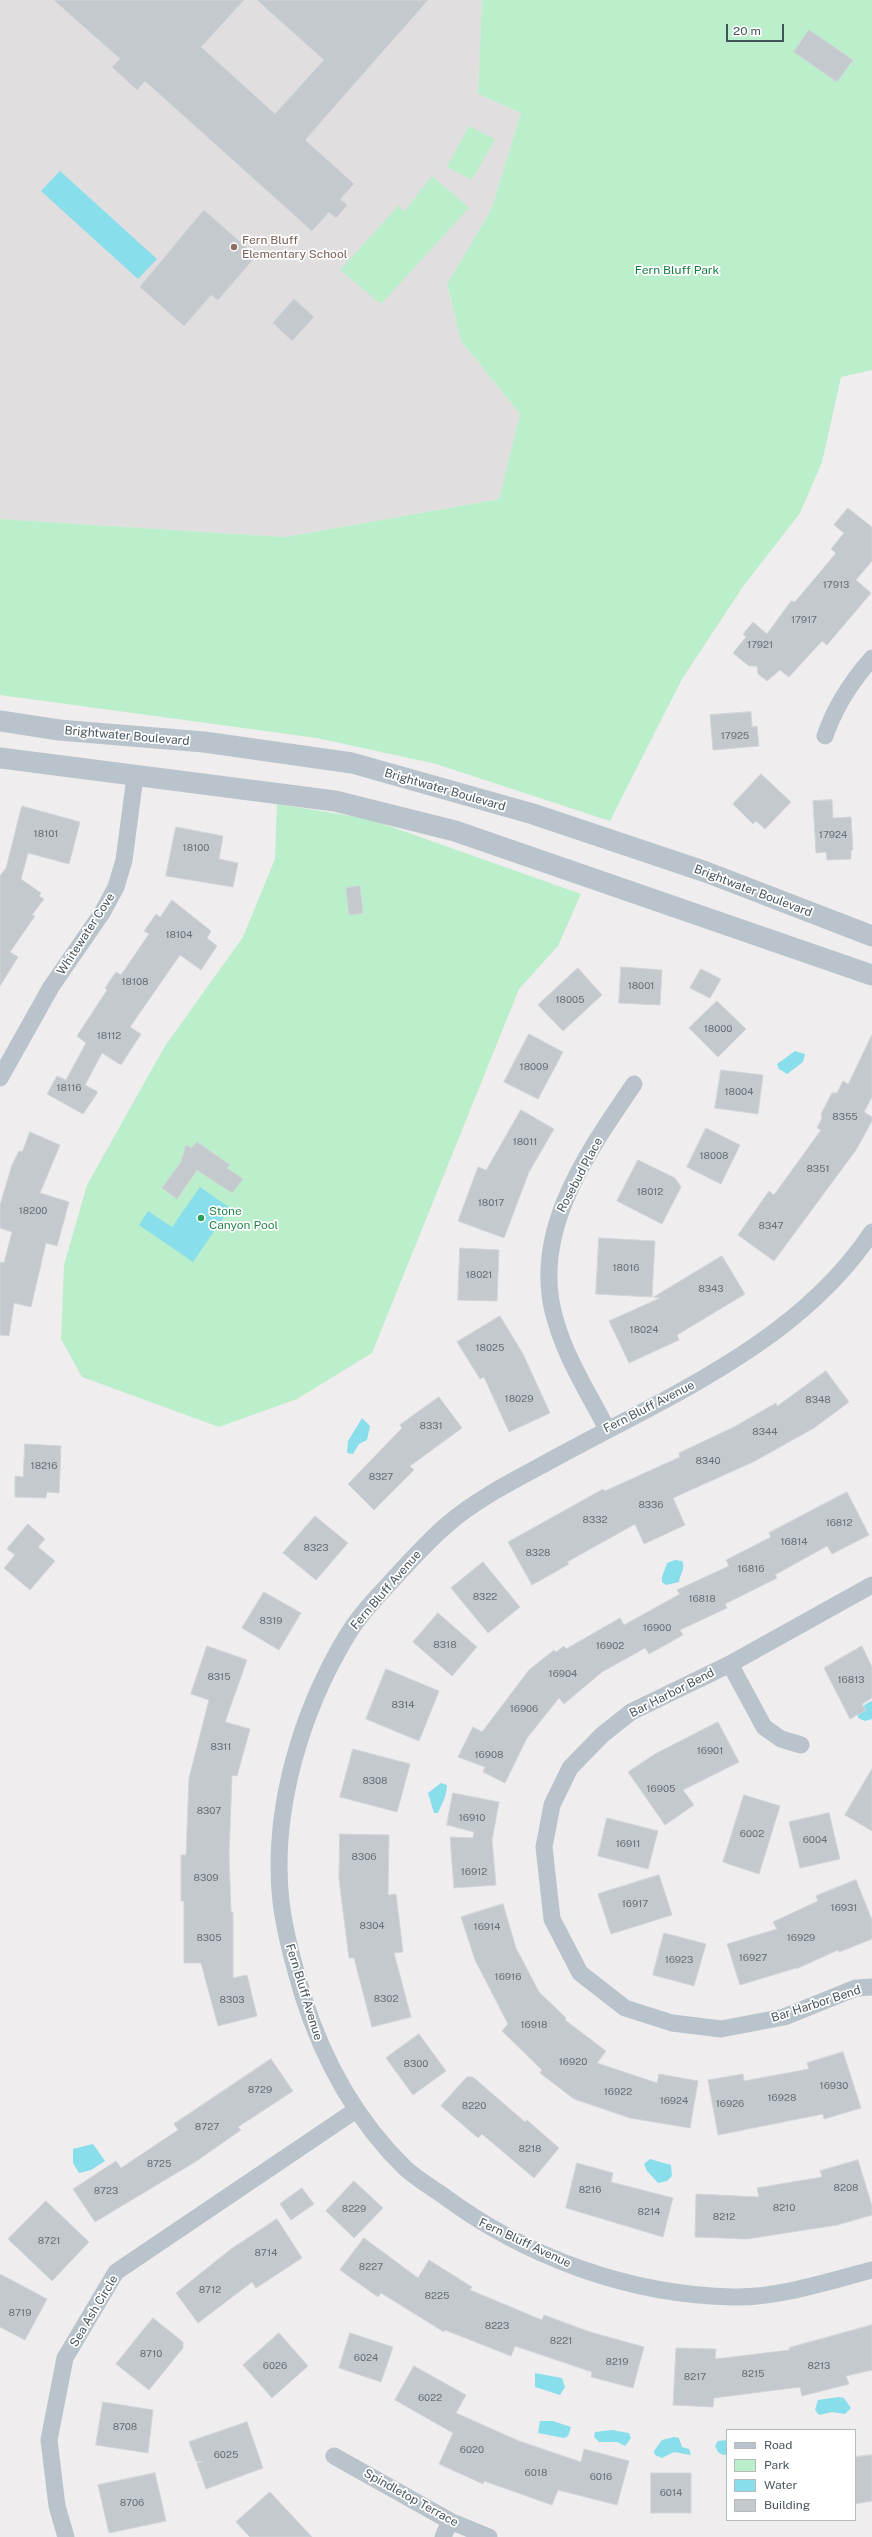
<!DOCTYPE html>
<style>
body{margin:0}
#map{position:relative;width:872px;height:2537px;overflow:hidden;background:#f0edee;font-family:"Public Sans",sans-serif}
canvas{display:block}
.legend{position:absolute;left:726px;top:2429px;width:130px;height:92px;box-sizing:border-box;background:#fff;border:1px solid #b5babd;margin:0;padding:5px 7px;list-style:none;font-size:12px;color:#46535b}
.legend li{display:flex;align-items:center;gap:8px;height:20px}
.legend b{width:20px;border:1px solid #b5babd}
.scale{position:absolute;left:726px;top:24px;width:58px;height:18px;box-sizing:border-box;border:2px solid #46535b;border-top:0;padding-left:5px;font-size:12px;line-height:14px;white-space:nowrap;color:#46535b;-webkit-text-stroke:3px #fff;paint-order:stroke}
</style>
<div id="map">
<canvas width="872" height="2537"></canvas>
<ul class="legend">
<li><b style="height:5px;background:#b9c3cb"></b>Road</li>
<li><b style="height:11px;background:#bbeecb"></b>Park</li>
<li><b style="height:11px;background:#88deeb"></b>Water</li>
<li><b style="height:11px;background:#c4c9cd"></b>Building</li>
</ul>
<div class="scale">20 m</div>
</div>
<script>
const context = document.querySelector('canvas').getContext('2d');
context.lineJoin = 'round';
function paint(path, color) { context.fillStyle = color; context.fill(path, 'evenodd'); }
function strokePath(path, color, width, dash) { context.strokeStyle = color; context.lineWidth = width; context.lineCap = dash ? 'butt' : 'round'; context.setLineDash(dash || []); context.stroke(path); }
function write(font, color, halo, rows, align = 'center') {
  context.font = font + ' "Public Sans",sans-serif'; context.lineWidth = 3.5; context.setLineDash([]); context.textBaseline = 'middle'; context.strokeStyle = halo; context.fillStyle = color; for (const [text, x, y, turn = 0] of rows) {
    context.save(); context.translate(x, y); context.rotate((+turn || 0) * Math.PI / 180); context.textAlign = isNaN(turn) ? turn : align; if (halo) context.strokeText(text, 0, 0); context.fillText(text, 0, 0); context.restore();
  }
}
const education = new Path2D(`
 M 0,0 L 482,0 L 478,94 L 521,113 L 491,210 L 447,285 L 461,341 L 520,414 L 499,499 L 285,537 L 0,519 Z`);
const green = new Path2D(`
 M 482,0 L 872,0 L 872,370 L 841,377 L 822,462 L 800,513 L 742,588 L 682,679 L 610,821 L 436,764 L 317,738 L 0,695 L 0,519 L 285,537 L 499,499 L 520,414 L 461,341 L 447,284 L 491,210 L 521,113 L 478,94 Z
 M 469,126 L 495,139 L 472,180 L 447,167 Z
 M 432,176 L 469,208 L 381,304 L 340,270 L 399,205 L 404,212 Z
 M 277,804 L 369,819 L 581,894 L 558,946 L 519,989 L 372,1353 L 297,1399 L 219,1427 L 82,1377 L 61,1339 L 64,1265 L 87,1185 L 165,1046 L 243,937 L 275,859 Z`);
const water = new Path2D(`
 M 60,171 L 157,259 L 138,279 L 41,191 Z
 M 795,1051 L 805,1054 L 803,1062 L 787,1074 L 779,1069 L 777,1064 Z
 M 200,1187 L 230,1208 L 193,1262 L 139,1225 L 148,1211 L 172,1227 Z
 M 362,1418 L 370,1426 L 367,1440 L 359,1444 L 353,1454 L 347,1453 L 348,1441 Z
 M 675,1560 L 682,1561 C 686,1568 680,1574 679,1582 L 666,1585 L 662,1582 L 662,1577 L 667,1563 Z
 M 872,1701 L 872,1719 L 865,1721 L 858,1718 C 858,1710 865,1703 872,1701 Z
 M 441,1783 L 447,1785 C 447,1795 442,1804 438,1813 L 434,1813 L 428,1793 Z
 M 93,2144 L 105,2161 L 91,2170 L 79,2173 L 73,2163 L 73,2149 Z
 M 650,2159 L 671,2165 L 672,2176 L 667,2181 L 658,2183 L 647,2171 L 644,2164 Z
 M 535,2373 L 562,2378 L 565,2387 L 560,2395 L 535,2387 Z
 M 839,2397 L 844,2398 L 851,2408 L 845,2414 L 832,2412 L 819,2415 L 815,2410 L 818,2400 Z
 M 540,2421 L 553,2421 L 571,2427 L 568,2436 L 564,2438 L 538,2433 Z
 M 612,2430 L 629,2433 L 631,2438 L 625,2446 L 617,2442 L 599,2442 L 594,2437 L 595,2432 Z
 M 674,2437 L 679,2438 L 682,2447 L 689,2449 L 691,2455 L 674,2452 L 662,2458 L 655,2455 L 654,2451 L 662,2440 Z
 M 727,2440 L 727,2454 L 723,2455 L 718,2452 L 715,2446 L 718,2441 Z`);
const building = new Path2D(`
 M 54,0 L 244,0 L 201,47 L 275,114 L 324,60 L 257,0 L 428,0 L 305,140 L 354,184 L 340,199 L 347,205 L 336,218 L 329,212 L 312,231 L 145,81 L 137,90 L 112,67 L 120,59 Z
 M 809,30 L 853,60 L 837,82 L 794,52 Z
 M 204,210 L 256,256 L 218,300 L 211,295 L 184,326 L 140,287 Z
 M 294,299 L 314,317 L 292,341 L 273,323 Z
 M 848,508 L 872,527 L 872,561 L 856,580 L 871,593 L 827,645 L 822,641 L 789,677 L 780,670 L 767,681 L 758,674 L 757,666 L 749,666 L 733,653 L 746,637 L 743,634 L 753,622 L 767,634 L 791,601 L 795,602 L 836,553 L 831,549 L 844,533 L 834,525 Z
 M 751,712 L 752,727 L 757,726 L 759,746 L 713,750 L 710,715 Z
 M 761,774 L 791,802 L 765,829 L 756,821 L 753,824 L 733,804 Z
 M 832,800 L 833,818 L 851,817 L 853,850 L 851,850 L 851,859 L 827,860 L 826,852 L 816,853 L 813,801 Z
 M 22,806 L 80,822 L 69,864 L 28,853 L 21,879 L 41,893 L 39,896 L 44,899 L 32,915 L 35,916 L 10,952 L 18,957 L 0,986 L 0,876 L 6,868 Z
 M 176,827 L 223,836 L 219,859 L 238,863 L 233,887 L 166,876 Z
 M 360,886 L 363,913 L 349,915 L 346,888 Z
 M 172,900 L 211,931 L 207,938 L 217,946 L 201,970 L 180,955 L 130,1027 L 141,1034 L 121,1065 L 102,1053 L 85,1085 L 98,1092 L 83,1114 L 47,1094 L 57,1076 L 66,1080 L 86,1043 L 77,1036 L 107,990 L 105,988 L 116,972 L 121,975 L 149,934 L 144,931 L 156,914 L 160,917 Z
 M 621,967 L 662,970 L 660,1005 L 619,1003 Z
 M 578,968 L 602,995 L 563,1031 L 538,1005 Z
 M 701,969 L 721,979 L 710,998 L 690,988 Z
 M 717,1001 L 746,1029 L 718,1057 L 689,1028 Z
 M 529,1034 L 563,1052 L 538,1099 L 504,1082 Z
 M 872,1035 L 872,1097 L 864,1112 L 872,1117 L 872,1121 L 856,1150 L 774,1261 L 738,1235 L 769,1191 L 774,1195 L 821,1130 L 817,1128 L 822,1118 L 821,1114 L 832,1093 L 837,1093 L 843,1081 L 848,1084 Z
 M 721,1070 L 763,1075 L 758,1114 L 715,1108 Z
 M 521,1110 L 554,1129 L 529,1172 L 504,1238 L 458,1221 L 478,1167 L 486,1170 Z
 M 706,1128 L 740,1145 L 721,1184 L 687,1167 Z
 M 30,1132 L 60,1145 L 40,1193 L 69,1202 L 57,1246 L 46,1243 L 31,1307 L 14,1303 L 9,1336 L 0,1335 L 0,1262 L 4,1263 L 12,1232 L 0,1228 L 0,1205 L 12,1165 L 19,1151 L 22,1152 Z
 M 197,1142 L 230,1165 L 227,1168 L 243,1179 L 232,1193 L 197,1170 L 177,1199 L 162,1188 L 181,1162 L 186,1145 L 191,1148 Z
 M 638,1160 L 675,1178 L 681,1187 L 662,1224 L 617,1201 Z
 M 599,1238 L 655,1241 L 652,1297 L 596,1294 Z
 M 460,1248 L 499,1250 L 497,1301 L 458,1300 Z
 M 722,1256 L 745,1294 L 677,1335 L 679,1340 L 629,1363 L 609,1321 L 660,1298 L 654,1297 Z
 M 500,1316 L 523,1354 L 550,1413 L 509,1432 L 484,1377 L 480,1379 L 457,1342 Z
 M 826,1371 L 849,1402 L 814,1428 L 753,1462 L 673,1498 L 685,1525 L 644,1544 L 635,1524 L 567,1562 L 569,1564 L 532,1585 L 508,1542 L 603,1489 L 605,1491 L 680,1457 L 679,1453 L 734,1427 L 776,1403 L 777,1406 Z
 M 439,1397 L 462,1428 L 410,1466 L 414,1470 L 374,1510 L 348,1484 L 402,1428 L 400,1425 Z
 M 25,1444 L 61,1446 L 59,1493 L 47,1492 L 46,1498 L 15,1497 L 15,1476 L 23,1477 Z
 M 847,1492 L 869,1535 L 832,1554 L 827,1546 L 775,1575 L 777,1578 L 725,1604 L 727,1608 L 680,1630 L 683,1635 L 649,1654 L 645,1648 L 602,1672 L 564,1704 L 559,1698 L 527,1738 L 505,1783 L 483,1772 L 485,1767 L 458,1757 L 473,1727 L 482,1732 L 529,1670 L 554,1650 L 556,1652 L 564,1646 L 566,1649 L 620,1618 L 624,1625 L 680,1594 L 677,1590 L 729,1566 L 726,1560 L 771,1537 L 769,1533 Z
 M 315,1516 L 348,1543 L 316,1580 L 283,1553 Z
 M 28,1524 L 45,1539 L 38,1547 L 55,1561 L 30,1590 L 4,1568 L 15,1555 L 7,1549 Z
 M 483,1562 L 520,1607 L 488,1633 L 451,1588 Z
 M 264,1592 L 301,1613 L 279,1650 L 242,1628 Z
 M 438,1613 L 477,1647 L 452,1676 L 413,1642 Z
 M 207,1646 L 247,1660 L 225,1722 L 250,1729 L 237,1776 L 232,1775 L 229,1855 L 231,1912 L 233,1912 L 233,1978 L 247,1975 L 257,2016 L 218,2026 L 201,1963 L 184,1963 L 184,1901 L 181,1901 L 181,1855 L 186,1855 L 189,1778 L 209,1700 L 191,1694 Z
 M 862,1646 L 872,1667 L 872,1698 L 862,1704 L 866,1710 L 850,1719 L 824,1668 Z
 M 386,1669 L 439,1691 L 419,1741 L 366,1719 Z
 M 718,1722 L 739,1762 L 683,1790 L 694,1805 L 665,1825 L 628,1772 L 655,1754 Z
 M 353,1749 L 410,1764 L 397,1812 L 340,1797 Z
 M 872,1769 L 872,1831 L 845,1815 Z
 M 453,1793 L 499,1802 L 492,1840 L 496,1885 L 454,1888 L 450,1837 L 473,1838 L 474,1832 L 447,1825 Z
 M 744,1795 L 780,1806 L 759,1874 L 723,1862 Z
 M 829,1813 L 840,1859 L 800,1868 L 789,1822 Z
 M 607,1818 L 658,1831 L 648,1869 L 598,1856 Z
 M 340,1834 L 389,1835 L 388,1895 L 396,1894 L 403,1952 L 394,1953 L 411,2017 L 372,2027 L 354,1958 L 349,1958 L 339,1879 Z
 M 659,1875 L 672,1915 L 611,1934 L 598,1894 Z
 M 856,1880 L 872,1920 L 872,1939 L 839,1952 L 838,1950 L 796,1969 L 796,1968 L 740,1985 L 727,1944 L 777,1929 L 773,1922 L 818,1901 L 816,1896 Z
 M 503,1904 L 516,1948 L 539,1992 L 566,2018 L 565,2020 L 606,2051 L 597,2063 L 657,2083 L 659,2074 L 698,2081 L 690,2128 L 630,2118 L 574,2099 L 540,2073 L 542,2070 L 502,2031 L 508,2024 L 475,1960 L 461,1917 Z
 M 664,1933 L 706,1944 L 694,1986 L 653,1975 Z
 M 419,2034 L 446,2071 L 413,2095 L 386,2058 Z
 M 843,2052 L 861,2108 L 824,2119 L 823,2114 L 718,2135 L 708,2080 L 743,2074 L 744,2081 L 809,2069 L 807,2063 Z
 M 271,2059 L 293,2091 L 238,2127 L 241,2130 L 195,2162 L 95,2222 L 73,2189 L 116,2161 L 121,2168 L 178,2130 L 174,2124 Z
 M 467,2077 L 473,2077 L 525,2122 L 527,2120 L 559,2148 L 534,2178 L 482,2134 L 478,2138 L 441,2106 Z
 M 858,2160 L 872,2206 L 872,2215 L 837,2225 L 747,2239 L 695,2237 L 696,2194 L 759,2197 L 757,2188 L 822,2177 L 820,2171 Z
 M 577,2163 L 613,2173 L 611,2182 L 673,2198 L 663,2237 L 566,2208 Z
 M 354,2181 L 383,2208 L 354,2238 L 326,2211 Z
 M 302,2188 L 314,2204 L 291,2220 L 280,2204 Z
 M 46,2201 L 89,2242 L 52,2281 L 8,2239 Z
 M 277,2219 L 302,2258 L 256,2288 L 252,2282 L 198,2323 L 176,2293 L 231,2249 Z
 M 364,2238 L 418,2278 L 429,2260 L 472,2287 L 470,2290 L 542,2320 L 544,2315 L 590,2332 L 644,2347 L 633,2388 L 591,2377 L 592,2372 L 515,2346 L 511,2356 L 445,2330 L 444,2332 L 381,2293 L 378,2297 L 340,2270 Z
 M 0,2274 L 47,2299 L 25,2340 L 0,2327 Z
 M 153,2318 L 183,2342 L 183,2348 L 149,2390 L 116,2364 Z
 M 872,2325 L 872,2370 L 846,2376 L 849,2384 L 802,2396 L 800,2387 L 714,2398 L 713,2407 L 673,2405 L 676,2348 L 716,2349 L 715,2359 L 790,2350 L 789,2348 Z
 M 279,2333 L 308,2366 L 272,2398 L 243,2365 Z
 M 350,2333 L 393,2347 L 381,2382 L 339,2368 Z
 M 414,2366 L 466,2395 L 456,2413 L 519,2441 L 581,2462 L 584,2449 L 629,2461 L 617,2505 L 558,2490 L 552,2505 L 484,2481 L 483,2484 L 439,2464 L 453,2433 L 395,2400 Z
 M 103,2402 L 153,2410 L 148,2453 L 96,2445 Z
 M 247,2422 L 263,2468 L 206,2489 L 197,2463 L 203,2462 L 196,2461 L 189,2442 Z
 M 872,2455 L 872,2501 L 855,2504 L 855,2457 Z
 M 155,2473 L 166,2521 L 109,2533 L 98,2485 Z
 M 651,2473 L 691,2473 L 691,2513 L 651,2513 Z
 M 270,2492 L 312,2537 L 250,2537 L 236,2522 Z`);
const minor = new Path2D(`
 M 825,736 C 835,706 851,682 872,658
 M 0,1078 L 51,987 L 102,913 L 116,887 L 124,860 L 135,777
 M 872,1232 C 796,1346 661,1399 546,1463 C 513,1481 477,1499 449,1523 C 431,1538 415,1556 399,1573 C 382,1592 362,1611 348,1634 C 301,1711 271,1811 281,1902 C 285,1934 294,1965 303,1996 C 323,2060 357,2121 405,2168 C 416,2178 429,2186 441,2194 C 525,2257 629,2295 734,2297 C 778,2298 830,2281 872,2270
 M 607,1429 C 589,1394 567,1360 556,1322 C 528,1235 587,1153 634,1084
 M 872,1585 L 730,1664 L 631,1712 L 602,1735 L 570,1768 L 552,1805 L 544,1847 L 552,1919 L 580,1973 L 625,2008 L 672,2023 L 721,2029 L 784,2017 L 856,1988 L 872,1987
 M 730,1664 L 764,1727 L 781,1739 L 801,1745
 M 334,2456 L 450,2521 L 489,2537
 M 66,2537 L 57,2506 L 49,2440 L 65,2358 L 116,2272 L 356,2110
 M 443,2537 L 450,2521`);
const tertiary = new Path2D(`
 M 0,721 L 59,730 L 204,742 L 352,763 L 533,814 L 706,872 L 872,936
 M 0,758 L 335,801 L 455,831 L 872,975`);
const markers = [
 [234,247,4,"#8d6e63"],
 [201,1218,4,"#2e9e5b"]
];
const numberNames = [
 ["17913",836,585],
 ["17917",804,620],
 ["17921",760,645],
 ["17925",735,736],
 ["18101",46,834],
 ["17924",833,835],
 ["18100",196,848],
 ["18104",179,935],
 ["18108",135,982],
 ["18001",641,986],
 ["18005",570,1000],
 ["18000",718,1029],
 ["18112",109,1036],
 ["18009",534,1067],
 ["18116",69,1088],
 ["18004",739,1092],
 ["8355",845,1117],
 ["18011",525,1142],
 ["18008",714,1156],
 ["8351",818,1169],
 ["18012",650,1192],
 ["18017",491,1203],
 ["18200",33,1211],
 ["8347",771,1226],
 ["18016",626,1268],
 ["18021",479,1275],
 ["8343",711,1289],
 ["18024",644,1330],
 ["18025",490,1348],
 ["18029",519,1399],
 ["8348",818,1400],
 ["8331",431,1426],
 ["8344",765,1432],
 ["8340",708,1461],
 ["18216",44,1466],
 ["8327",381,1477],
 ["8336",651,1505],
 ["8332",595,1520],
 ["16812",839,1523],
 ["16814",794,1542],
 ["8323",316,1548],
 ["8328",538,1553],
 ["16816",751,1569],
 ["8322",485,1597],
 ["16818",702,1599],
 ["8319",271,1621],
 ["16900",657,1628],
 ["8318",445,1645],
 ["16902",610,1646],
 ["16904",563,1674],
 ["8315",219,1677],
 ["16813",851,1680],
 ["8314",403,1705],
 ["16906",524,1709],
 ["8311",221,1747],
 ["16901",710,1751],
 ["16908",489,1755],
 ["8308",375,1781],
 ["16905",661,1789],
 ["8307",209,1811],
 ["16910",472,1818],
 ["6002",752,1834],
 ["6004",815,1840],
 ["16911",628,1844],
 ["8306",364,1857],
 ["16912",474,1872],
 ["8309",206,1878],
 ["16917",635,1904],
 ["16931",844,1908],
 ["8304",372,1926],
 ["16914",487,1927],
 ["8305",209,1938],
 ["16929",801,1938],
 ["16927",753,1958],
 ["16923",679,1960],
 ["16916",508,1977],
 ["8302",386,1999],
 ["8303",232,2000],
 ["16918",534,2025],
 ["16920",573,2062],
 ["8300",416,2064],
 ["16930",834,2086],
 ["8729",260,2090],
 ["16922",618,2092],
 ["16928",782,2098],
 ["16924",674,2101],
 ["16926",730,2104],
 ["8220",474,2106],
 ["8727",207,2127],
 ["8218",530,2149],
 ["8725",159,2164],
 ["8208",846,2188],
 ["8216",590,2190],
 ["8723",106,2191],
 ["8210",784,2208],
 ["8229",354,2209],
 ["8214",649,2212],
 ["8212",724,2217],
 ["8721",49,2241],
 ["8714",266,2253],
 ["8227",371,2267],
 ["8712",210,2290],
 ["8225",437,2296],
 ["8719",20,2313],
 ["8223",497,2326],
 ["8221",561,2341],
 ["8710",151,2354],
 ["6024",366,2358],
 ["8219",617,2362],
 ["6026",275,2366],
 ["8213",819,2366],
 ["8215",753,2374],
 ["8217",695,2377],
 ["6022",430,2398],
 ["8708",125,2427],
 ["6020",472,2450],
 ["6025",226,2455],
 ["6018",536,2473],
 ["6016",601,2477],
 ["6014",671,2493],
 ["8706",132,2503]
];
const educationNames = [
 ["Fern Bluff",242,240],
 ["Elementary School",242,254]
];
const parkNames = [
 ["Fern Bluff Park",677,270]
];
const streetNames = [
 ["Brightwater Boulevard",127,736,5],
 ["Brightwater Boulevard",445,790,16],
 ["Brightwater Boulevard",753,891,21],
 ["Whitewater Cove",86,934,-57],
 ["Rosebud Place",580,1175,-62],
 ["Fern Bluff Avenue",649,1407,-27],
 ["Fern Bluff Avenue",386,1590,-49],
 ["Bar Harbor Bend",672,1693,-27],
 ["Fern Bluff Avenue",304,1992,73],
 ["Bar Harbor Bend",816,2004,-18],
 ["Fern Bluff Avenue",525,2243,25],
 ["Sea Ash Circle",94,2311,-59],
 ["Spindletop Terrace",411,2498,29]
];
const leisureNames = [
 ["Stone",209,1211],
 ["Canyon Pool",209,1225]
];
paint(education, '#e1dee0');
paint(green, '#bbeecb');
paint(water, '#88deeb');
paint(building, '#c4c9cd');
strokePath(building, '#d1d4d9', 1);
strokePath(minor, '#b9c3cb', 17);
strokePath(tertiary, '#b9c3cb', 21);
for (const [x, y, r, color] of markers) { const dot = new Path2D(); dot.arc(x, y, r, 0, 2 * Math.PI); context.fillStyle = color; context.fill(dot); strokePath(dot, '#fff', 1.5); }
write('10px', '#667078', null, numberNames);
write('12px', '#785e54', '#fff', educationNames, 'left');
write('12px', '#177c42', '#fff', parkNames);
write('12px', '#46535b', '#fff', streetNames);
write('12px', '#27864d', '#fff', leisureNames, 'left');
</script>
